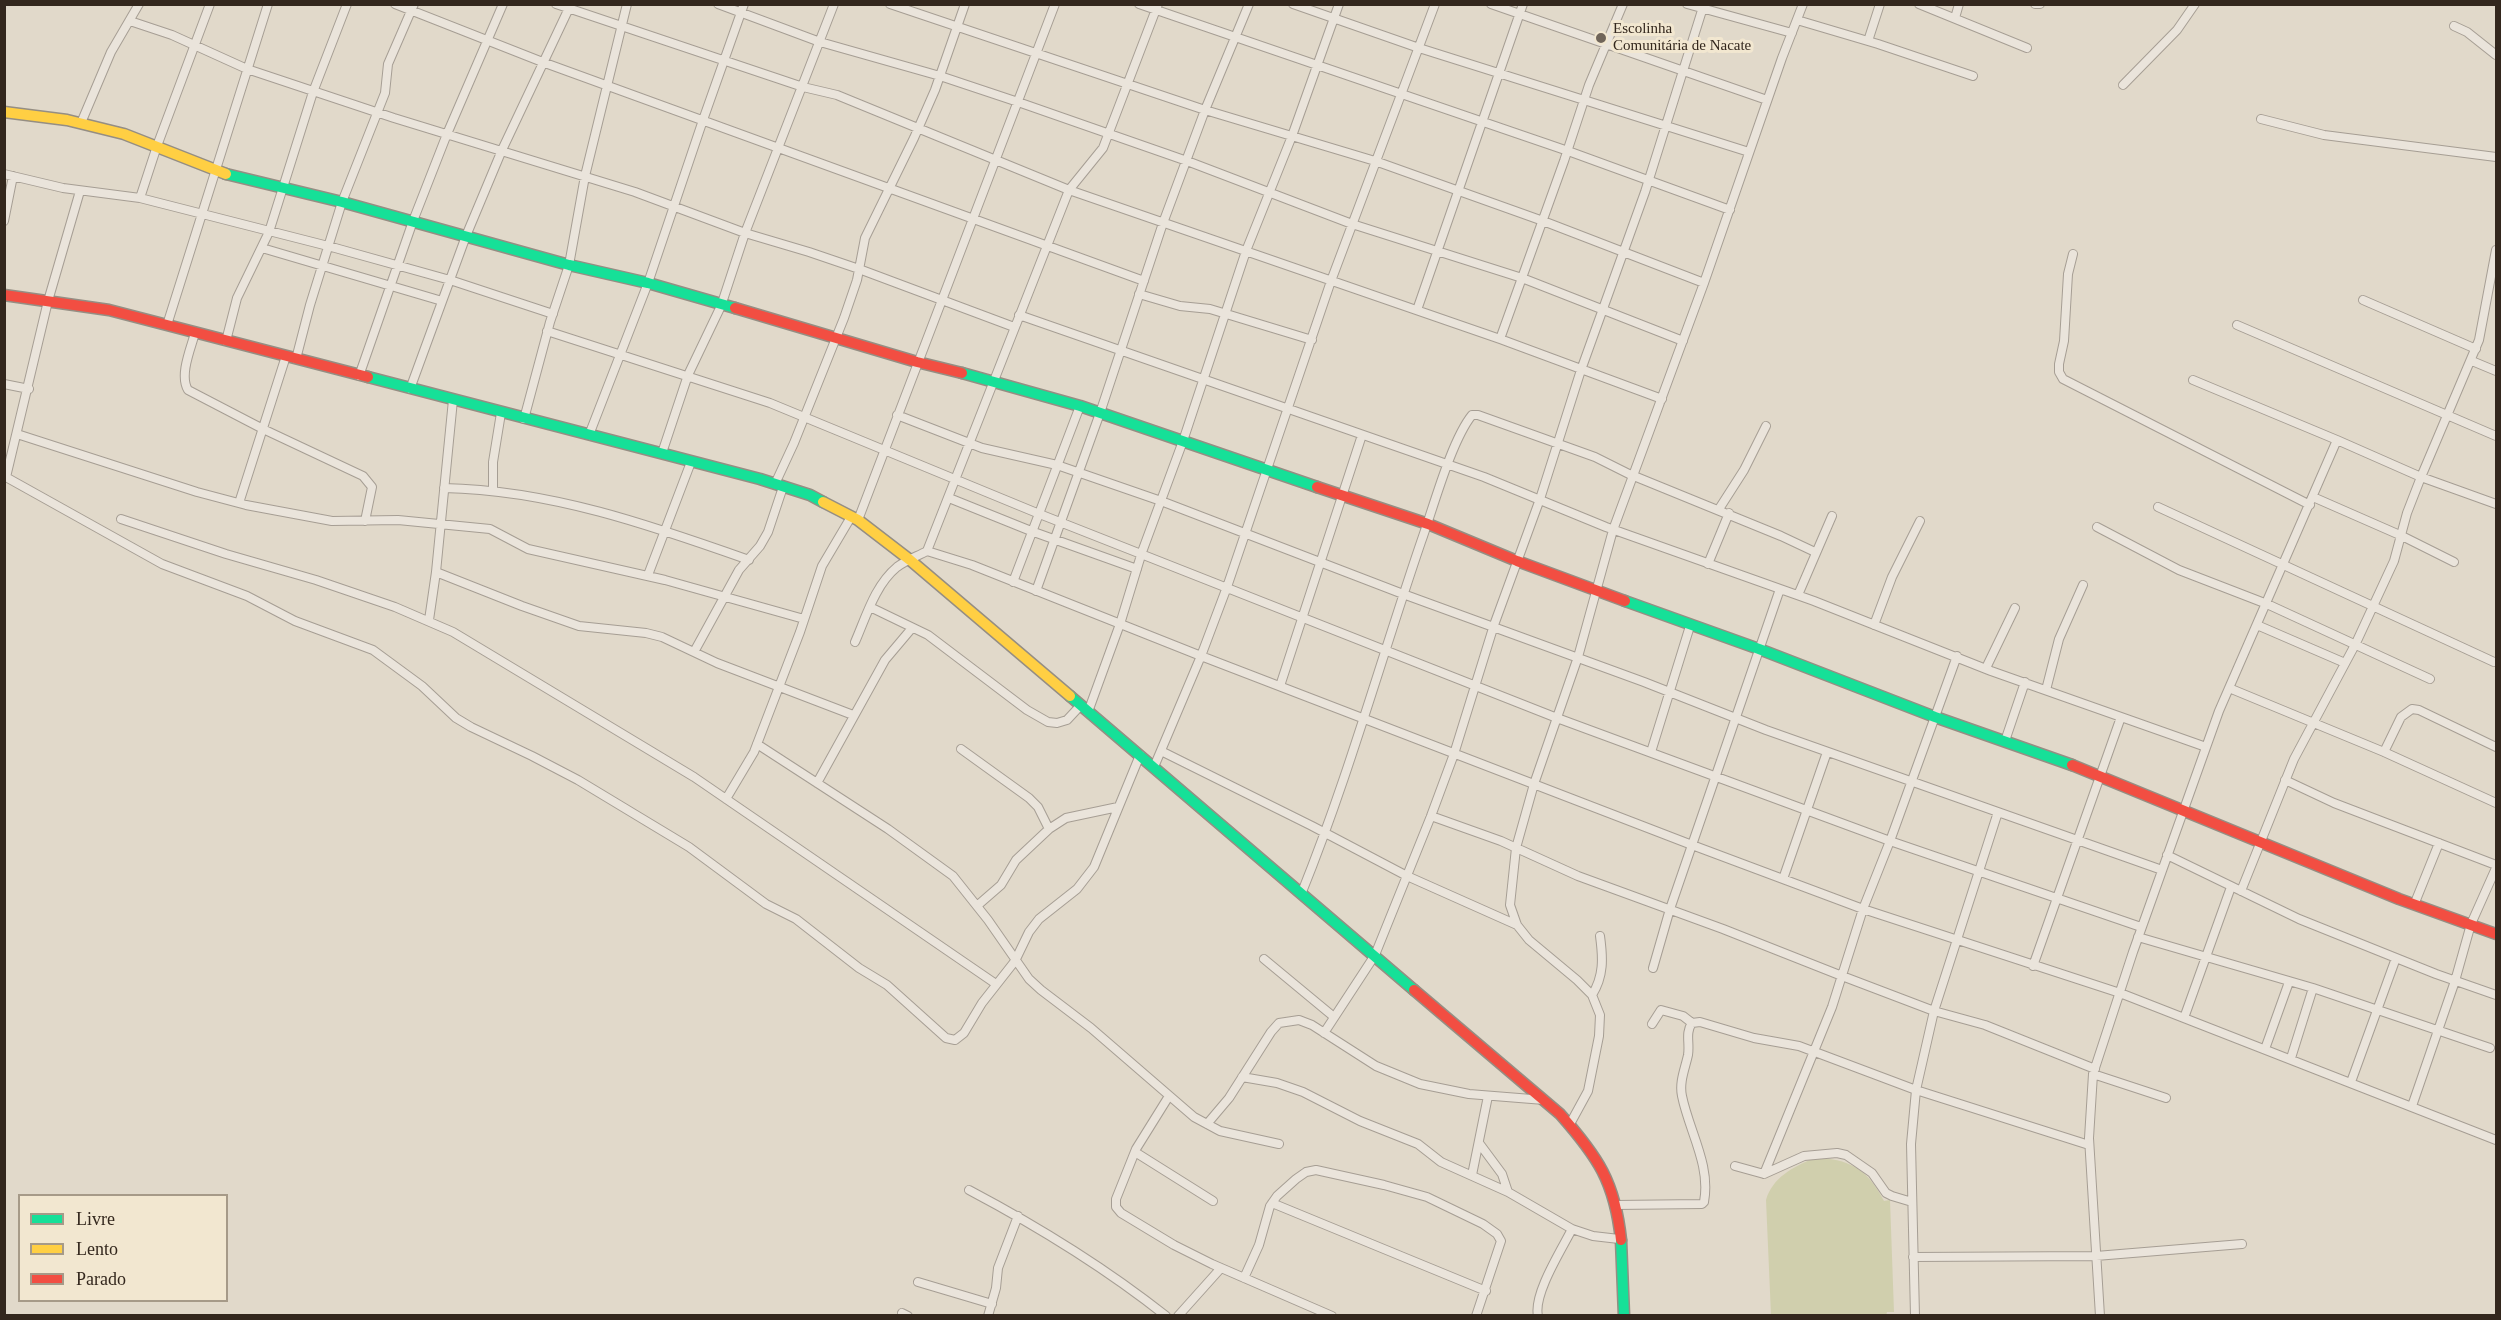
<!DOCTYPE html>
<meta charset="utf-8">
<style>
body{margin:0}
#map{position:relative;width:2501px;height:1320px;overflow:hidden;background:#e1d9ca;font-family:Georgia,serif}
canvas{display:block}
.frame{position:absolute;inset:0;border:6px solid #33271d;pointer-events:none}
.legend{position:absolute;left:18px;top:1194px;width:210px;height:108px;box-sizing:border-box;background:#f2e7d0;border:2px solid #a69a88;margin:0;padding:8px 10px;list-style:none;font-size:18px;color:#33271d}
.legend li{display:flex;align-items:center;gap:12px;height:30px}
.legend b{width:30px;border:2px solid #a69a88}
</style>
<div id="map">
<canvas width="2501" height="1320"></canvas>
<div class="frame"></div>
<ul class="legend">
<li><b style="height:8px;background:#16e098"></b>Livre</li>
<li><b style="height:8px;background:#ffcf43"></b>Lento</li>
<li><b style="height:8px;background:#f24e42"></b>Parado</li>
</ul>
</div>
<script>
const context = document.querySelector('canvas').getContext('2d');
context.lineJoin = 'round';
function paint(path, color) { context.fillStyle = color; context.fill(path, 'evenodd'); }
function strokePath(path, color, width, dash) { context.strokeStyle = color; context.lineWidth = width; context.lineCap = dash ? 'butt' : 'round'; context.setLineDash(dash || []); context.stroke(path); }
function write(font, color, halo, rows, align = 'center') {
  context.font = font + ' Georgia,serif'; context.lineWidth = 6; context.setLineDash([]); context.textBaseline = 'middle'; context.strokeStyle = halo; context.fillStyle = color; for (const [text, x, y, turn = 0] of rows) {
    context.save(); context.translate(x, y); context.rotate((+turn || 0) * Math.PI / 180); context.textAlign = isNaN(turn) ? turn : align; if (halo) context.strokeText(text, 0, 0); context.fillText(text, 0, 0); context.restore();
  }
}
const green = new Path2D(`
 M 1814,1158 C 1848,1158 1868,1169 1884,1201 L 1890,1200 L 1894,1312 L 1887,1312 L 1886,1316 L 1771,1315 L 1766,1200 C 1773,1177 1792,1168 1814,1158 Z`);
const street = new Path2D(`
 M 395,4 L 545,63 L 1144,281
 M 556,4 L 803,87 L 837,95 L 1069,190 L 1500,339 L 1662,399
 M 718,4 L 820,42 L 940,76 L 1018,102 L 1187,161 L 1352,224 L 1522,278 L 1683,341
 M 890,4 L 1205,110 L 1375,161 L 1543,221 L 1704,283
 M 1139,4 L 1568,151 L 1730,210
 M 1293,4 L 1419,48 L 1749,152
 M 1491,4 L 1767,100
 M 1687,4 L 1792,33
 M 1919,4 L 2027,48
 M 2035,4 L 2040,4
 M 1955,18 L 1959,4
 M 1797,20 L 1878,44 L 1973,76
 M 130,21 L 172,35 L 247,69 L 394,118 L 635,192 L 745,233 L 809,252 L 859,269 L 1014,327
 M 2454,26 L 2467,32 L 2496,55
 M 1868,41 L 1880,4
 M 2123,85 L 2177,30 L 2195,4
 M 2261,119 L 2324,135 L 2496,157
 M 81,123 L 111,52 L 139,4
 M 4,174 L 63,188 L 140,198 L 328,246 L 450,280 L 553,314
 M 140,198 L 157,146 L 210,4
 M 4,221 L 13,176
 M 262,248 L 442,301
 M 2073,254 L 2068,274 L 2064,341 L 2059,364 L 2059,372 L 2063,379 L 2310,505
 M 1139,294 L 1180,306 L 1210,309 L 1312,340
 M 2363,300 L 2476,349
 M 1417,310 L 1523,4
 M 1019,315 L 1484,477 L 1606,527 L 1814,601 L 1991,671 L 2206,747
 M 167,325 L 268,4
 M 2237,325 L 2496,436
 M 547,331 L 770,403 L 1037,513 L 1557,718 L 1890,841 L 2141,927
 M 195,333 C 191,348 179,375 188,390 L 263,429 L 363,476 L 372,487 L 365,521
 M 1500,339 L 1564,161 L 1589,85 L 1623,4
 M 226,341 L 237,298 L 269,232 L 313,92 L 347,4
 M 296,359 L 310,305 L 342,202 L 385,93 L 388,64 L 414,4
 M 2472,361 L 2496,371
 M 359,376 L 413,221 L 447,134 L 503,4
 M 2193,380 L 2337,440
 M 4,384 L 29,389
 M 410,389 L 466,236 L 502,150 L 570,6
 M 897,415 L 982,448 L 1057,465 L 1161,501 L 1403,594 L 1644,682 L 1766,730 L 2162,870
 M 524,419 L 550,322 L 569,265 L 585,176 L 627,4
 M 17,434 L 197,492 L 246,505 L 332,521 L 398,520 L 490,529 L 528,549 L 665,580 L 804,619
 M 589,435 L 648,283 L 703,120 L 744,4
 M 662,453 L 688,375 L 721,306 L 745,233 L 834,4
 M 4,476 L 162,564 L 247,596 L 295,621 L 373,650 L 422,686 L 456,718 L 471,727 L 532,756 L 578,780 L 689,847 L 766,904 L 796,919 L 859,968 L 887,985 L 946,1038 L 955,1040 L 964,1033 L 982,1003 L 1015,961 L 1029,932 L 1039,919 L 1077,889 L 1094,867 L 1140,755
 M 6,477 L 48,301 L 80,191
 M 775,484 L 794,443 L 844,318 L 857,280 L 865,238 L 914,138 L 935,90 L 965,4
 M 444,488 C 550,490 650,525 749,560
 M 493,490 L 493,462 L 501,413
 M 2313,497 L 2402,536 L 2454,562
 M 949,498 L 1031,531 L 1137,569
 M 239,503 L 286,356
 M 2158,507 L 2494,662
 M 1719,509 L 1744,470 L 1766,426
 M 121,519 L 226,554 L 316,580 L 395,607 L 453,632 L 694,777 L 996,984
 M 858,520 L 1055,4
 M 2097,527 L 2179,570 L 2267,604 L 2430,679
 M 927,551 L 972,565 L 1201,656 L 1692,845 L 1863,909 L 2120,993 L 2496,1140
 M 1708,564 L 1729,513
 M 436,572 L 522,606 L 579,626 L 646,633 L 662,637 L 717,663 L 853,715
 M 648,575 L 691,462
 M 1013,582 L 1080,406
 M 1036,591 L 1100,413 L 1163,223 L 1205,110 L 1249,4
 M 1798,595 L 1832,516
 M 870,607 L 928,635 L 1027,710 L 1048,722 L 1057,723 L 1067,720 L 1081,705
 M 429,620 L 436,572 L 453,400
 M 1874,625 L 1892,577 L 1920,521
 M 2257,625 L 2345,663
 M 855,642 C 866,617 875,585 897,567 C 906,560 918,556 927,551 L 1069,190 L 1103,148 L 1158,4
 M 694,652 L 739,570 L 760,546 L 768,532 L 783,487
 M 1986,668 L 2015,608
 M 1280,686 L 1362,435
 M 2229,688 L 2384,752 L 2496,803
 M 2046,690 L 2059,639 L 2083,585
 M 1088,712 L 1120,624 L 1142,552 L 1183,441 L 1246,251 L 1292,136 L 1339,4
 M 2005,741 L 2025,682
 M 757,744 L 888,829 L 953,876 L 988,920 L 1029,979 L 1041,990 L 1091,1028 L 1194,1117 L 1220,1131 L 1279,1144
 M 961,749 L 1029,798 L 1038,807 L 1049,829
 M 1161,751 L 1312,826 L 1407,876 L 1517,925
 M 1651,752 L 1690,626
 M 2384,752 L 2401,717 L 2412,709 L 2419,710 L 2496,747
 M 1154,767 L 1201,656 L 1227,587 L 1331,281 L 1435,4
 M 2285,780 L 2334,803 L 2496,865
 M 817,783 L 885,660 L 912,628
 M 726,799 L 754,752 L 800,632 L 822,566 L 851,517
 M 1431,816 L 1501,841 L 1578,876 L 1723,929 L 1842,976 L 1934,1011 L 1985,1025 L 2095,1069
 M 2167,855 L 2299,919 L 2436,974 L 2496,995
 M 1783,879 L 1827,752
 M 2241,891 L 2294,759 L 2356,643 L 2394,561 L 2407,513 L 2421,477 L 2496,504
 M 1302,892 C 1348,778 1381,659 1421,542 C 1433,509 1451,441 1472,415 L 1478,415 L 1595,457 L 1629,474 L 1781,536 L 1815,552
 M 978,905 L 1001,885 L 1016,860 L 1049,829 L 1066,818 L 1118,807
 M 2414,905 L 2439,843
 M 2138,937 L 2313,988 L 2490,1048
 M 1264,959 L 1334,1017
 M 2033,966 L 2121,717
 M 1653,968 L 1670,909 L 1780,589
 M 1592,995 C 1604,976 1603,958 1600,936
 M 2184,1018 L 2231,887
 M 1652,1024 L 1661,1010 L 1683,1016 L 1692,1023 L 1700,1022 L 1754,1038 L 1799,1046 L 1916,1090 L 2089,1145
 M 1324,1033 L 1375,955 L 1431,816 L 1454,754 L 1494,625 L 1540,499 L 1581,370 L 1645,192 L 1704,4
 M 2265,1049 L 2289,982
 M 2291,1058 L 2313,988
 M 2093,1074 L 2166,1098
 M 1242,1077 L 1277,1083 L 1303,1092 L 1360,1121 L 1418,1144 L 1441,1162 L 1508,1192 L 1572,1229 L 1593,1236 L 1619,1239
 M 2351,1082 L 2396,958
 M 1169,1096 L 1136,1149 L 1116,1199 L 1116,1207 L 1121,1213 L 1174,1245 L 1212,1264 L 1332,1316
 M 2412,1106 L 2455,981 L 2471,924 L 2496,868
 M 1207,1124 L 1229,1098 L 1271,1032 L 1279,1023 L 1299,1020 L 1312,1025 L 1376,1066 L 1420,1084 L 1469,1094 L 1544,1100
 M 1570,1124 L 1588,1091 L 1599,1036 L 1600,1015 L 1592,995 L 1577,980 L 1529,940 L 1517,925 L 1510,905 L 1516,848 L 1534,784 L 1578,657 L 1613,530 L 1704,283 L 1782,58 L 1803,4
 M 1479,1143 L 1502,1174 L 1508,1192
 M 1135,1152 L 1213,1201
 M 1735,1166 L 1764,1174 L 1804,1156 L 1837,1153 L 1846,1155 L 1872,1173 L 1886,1193 L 1892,1196 L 1912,1202
 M 1764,1174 L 1832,1007 L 1863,909 L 1890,841 L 1957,656
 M 1472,1175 L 1488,1096
 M 969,1190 C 1039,1227 1104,1267 1166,1316
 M 1272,1203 L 1486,1291
 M 1615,1205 L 1702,1204 L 1704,1202 C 1711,1165 1689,1131 1682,1096 C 1679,1082 1685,1069 1688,1055 C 1690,1043 1685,1033 1692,1023
 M 1913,1257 L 2096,1256 L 2242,1244
 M 1244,1278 L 1259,1245 L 1270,1206 L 1277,1196 L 1296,1179 L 1306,1172 L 1316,1170 L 1384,1185 L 1427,1197 L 1483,1224 L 1497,1234 L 1501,1241 L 1476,1316
 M 918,1282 L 992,1304
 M 902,1313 L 908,1316
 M 988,1316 L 996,1288 L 998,1268 L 1018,1216
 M 1178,1316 L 1221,1268
 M 1538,1316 C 1533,1294 1562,1249 1572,1229
 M 1915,1316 L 1911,1144 L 1916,1090 L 1934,1011 L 1998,812
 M 2100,1316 L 2089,1138 L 2093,1074 L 2133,952 L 2219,711 L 2337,440 L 2421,477 L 2479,340 L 2496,250`);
const fast = new Path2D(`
 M 226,174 L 342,202 L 569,265 L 648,283 L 735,308
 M 962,373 L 1080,406 L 1317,487
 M 368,377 L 760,479 L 810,495 L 823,502
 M 1625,601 L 1759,649 L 1935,717 L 2072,765
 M 1070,696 L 1414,990
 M 1621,1240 L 1624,1316`);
const slow = new Path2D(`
 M 4,112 L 67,120 L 124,134 L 226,174
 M 823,502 L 858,520 L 910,560 L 1070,696`);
const jam = new Path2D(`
 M 4,295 L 109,310 L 368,377
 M 735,308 L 917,362 L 962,373
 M 1317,487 L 1428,524 L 1517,561 L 1625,601
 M 2072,765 L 2399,899 L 2496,934
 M 1414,990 L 1560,1114 C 1598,1157 1615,1182 1621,1240`);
const markers = [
 [1601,38,6,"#70655a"]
];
const poiNames = [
 ["Escolinha",1613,29],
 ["Comunitária de Nacate",1613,46]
];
paint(green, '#d0cfad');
strokePath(street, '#a69e94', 10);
strokePath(fast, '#958e83', 13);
strokePath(slow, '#958e83', 13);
strokePath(jam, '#958e83', 13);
strokePath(street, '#eae4db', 8);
strokePath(fast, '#16e098', 10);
strokePath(slow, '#ffcf43', 10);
strokePath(jam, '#f24e42', 10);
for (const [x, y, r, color] of markers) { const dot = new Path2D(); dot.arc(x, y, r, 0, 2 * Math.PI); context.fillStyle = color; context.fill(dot); strokePath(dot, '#f2e7d0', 2); }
write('15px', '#33271d', '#f2e7d0', poiNames, 'left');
</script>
